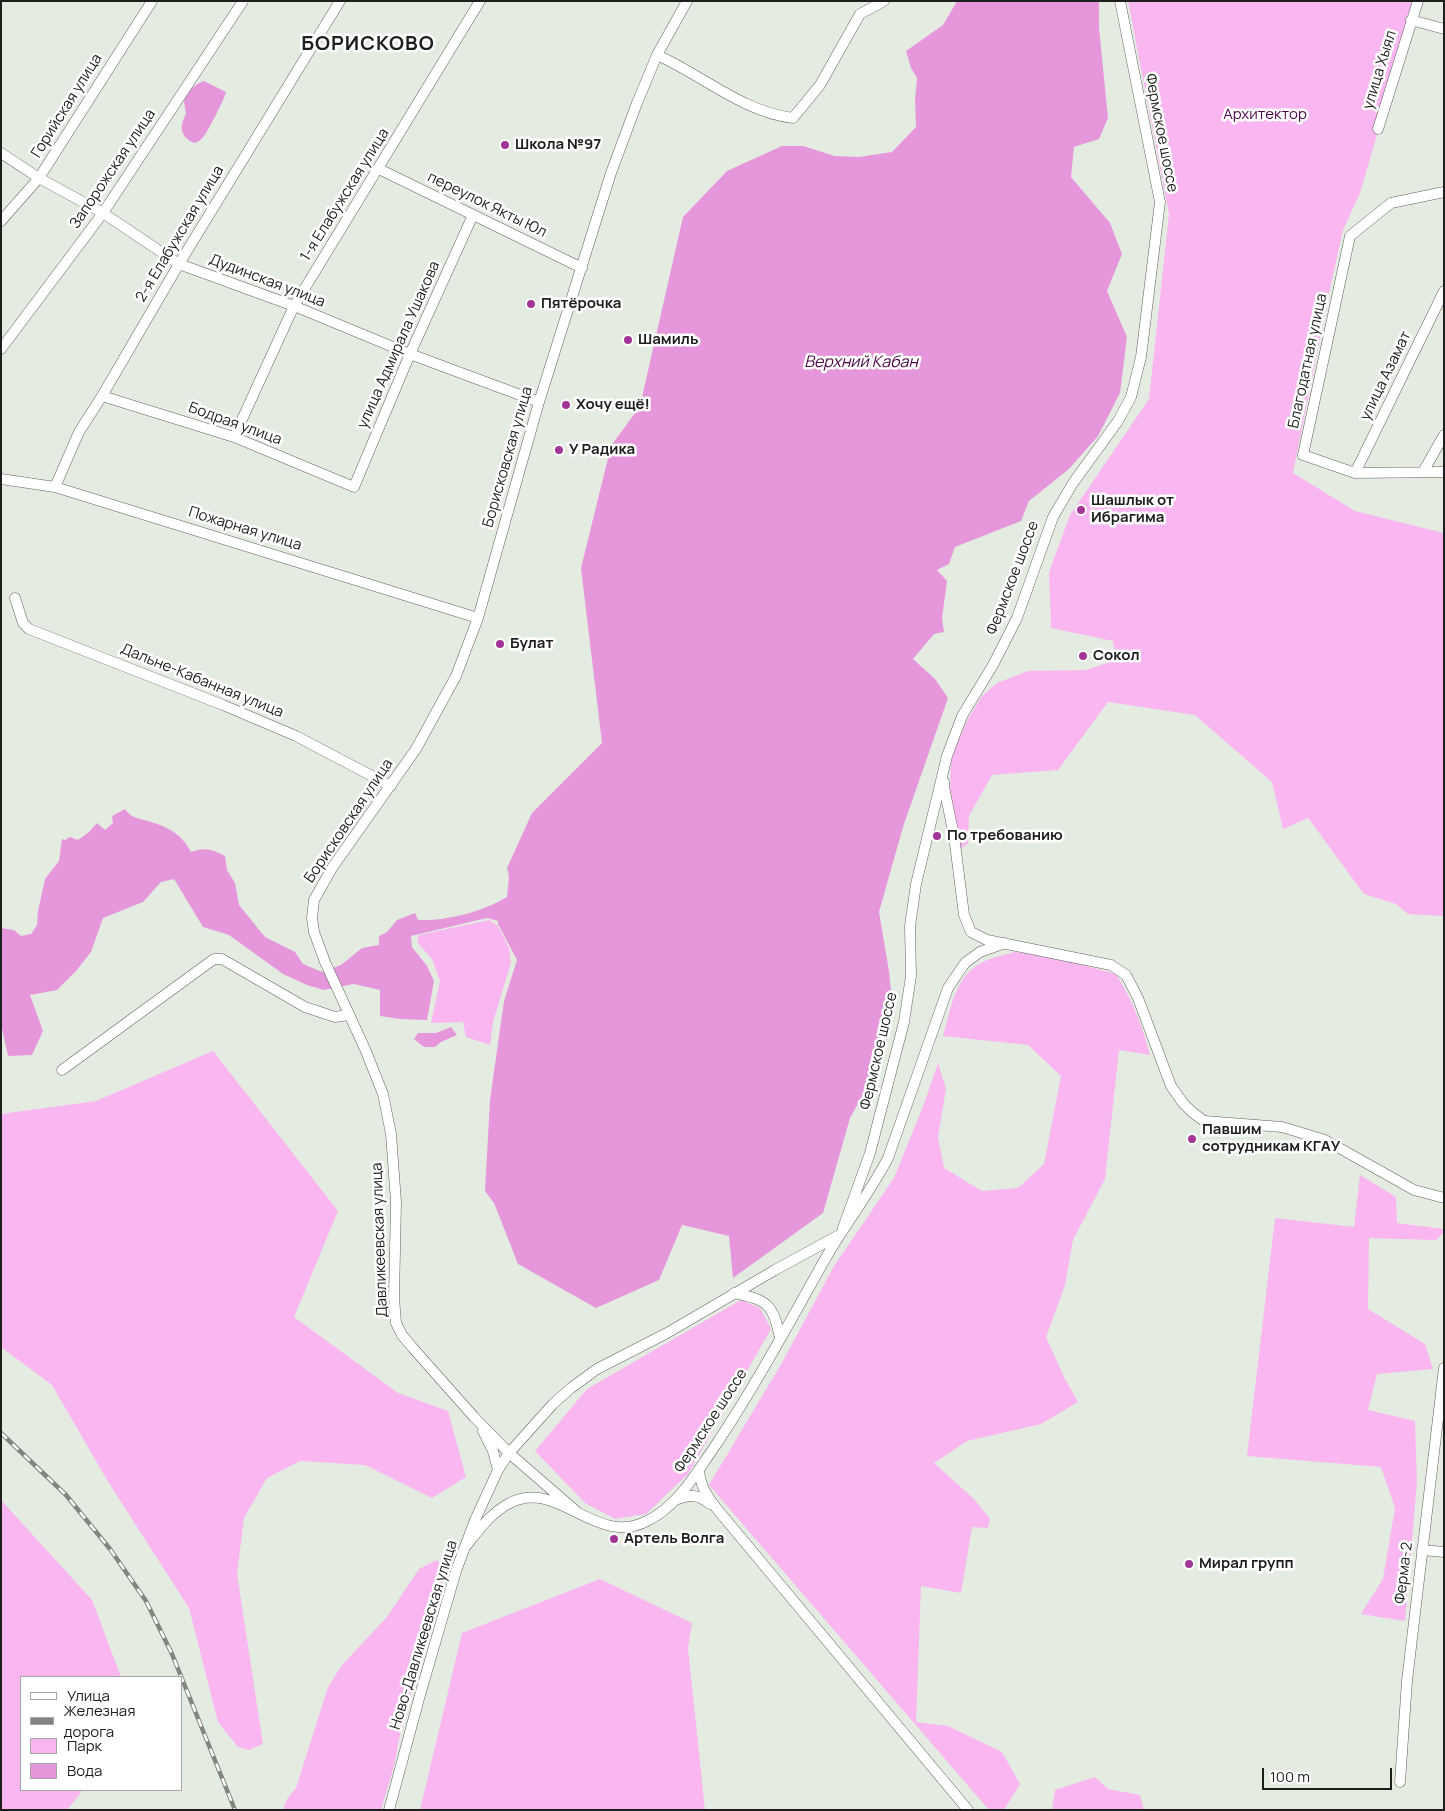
<!DOCTYPE html>
<meta charset="utf-8">
<style>
body{margin:0}
#map{position:relative;width:1445px;height:1811px;overflow:hidden;background:#e4ece2;font-family:Manrope,sans-serif}
canvas{display:block}
.frame{position:absolute;inset:0;border:2px solid #1c1f1c;pointer-events:none}
.legend{position:absolute;left:20px;top:1676px;width:162px;height:115px;box-sizing:border-box;background:#fff;border:1px solid #a4a5a4;margin:0;padding:6px 9px;list-style:none;font-size:15px;color:#1c1f1c}
.legend li{display:flex;align-items:center;gap:10px;height:25px}
.legend b{width:25px;border:1px solid #a4a5a4}
.scale{position:absolute;left:1262px;top:1768px;width:130px;height:22px;box-sizing:border-box;border:2px solid #1c1f1c;border-top:0;padding-left:6px;font-size:15px;line-height:18px;white-space:nowrap;color:#1c1f1c;-webkit-text-stroke:4px #fff;paint-order:stroke}
</style>
<div id="map">
<canvas width="1445" height="1811"></canvas>
<div class="frame"></div>
<ul class="legend">
<li><b style="height:6px;background:#fff"></b>Улица</li>
<li><b style="height:6px;background:#818780"></b>Железная дорога</li>
<li><b style="height:14px;background:#fab6f0"></b>Парк</li>
<li><b style="height:14px;background:#e697dc"></b>Вода</li>
</ul>
<div class="scale">100 m</div>
</div>
<script>
const context = document.querySelector('canvas').getContext('2d');
context.lineJoin = 'round';
function paint(path, color) { context.fillStyle = color; context.fill(path, 'evenodd'); }
function strokePath(path, color, width, dash) { context.strokeStyle = color; context.lineWidth = width; context.lineCap = dash ? 'butt' : 'round'; context.setLineDash(dash || []); context.stroke(path); }
function write(font, color, halo, rows, align = 'center') {
  context.font = font + ' Manrope,sans-serif'; context.lineWidth = 5; context.setLineDash([]); context.textBaseline = 'middle'; context.strokeStyle = halo; context.fillStyle = color; for (const [text, x, y, turn = 0] of rows) {
    context.save(); context.translate(x, y); context.rotate((+turn || 0) * Math.PI / 180); context.textAlign = isNaN(turn) ? turn : align; if (halo) context.strokeText(text, 0, 0); context.fillText(text, 0, 0); context.restore();
  }
}
const green = new Path2D(`
 M 1128,1 L 1416,1 L 1360,193 L 1343,230 L 1328,298 L 1293,473 L 1355,511 L 1444,533 L 1444,916 L 1408,914 L 1396,904 L 1364,894 L 1308,818 L 1283,829 L 1272,782 L 1195,715 L 1108,702 L 1058,770 L 992,775 L 969,816 L 968,843 L 958,851 L 950,790 L 951,757 L 968,719 L 982,696 L 997,683 L 1028,671 L 1086,670 L 1116,660 L 1113,641 L 1051,628 L 1049,572 L 1070,515 L 1149,399 L 1169,214 Z
 M 489,920 L 498,926 L 509,948 L 511,963 L 493,1022 L 490,1045 L 466,1037 L 463,1022 L 431,1023 L 440,981 L 432,959 L 417,942 L 419,935 Z
 M 1015,952 L 1057,958 L 1116,974 C 1133,1002 1142,1024 1150,1055 L 1119,1050 L 1105,1179 L 1073,1240 L 1065,1285 L 1046,1337 L 1064,1377 L 1078,1402 L 1041,1424 L 967,1441 L 934,1463 L 974,1499 L 990,1519 L 988,1528 L 972,1527 L 961,1593 L 921,1586 L 916,1722 L 948,1726 L 1002,1752 L 1020,1784 L 1004,1810 L 989,1810 L 709,1485 L 783,1361 L 834,1266 L 894,1178 L 924,1104 L 938,1063 L 946,1089 L 938,1137 L 944,1168 L 982,1191 L 1018,1188 L 1044,1164 L 1061,1076 L 1028,1045 L 943,1036 C 949,1015 954,984 972,969 C 983,959 1001,956 1015,952 Z
 M 213,1051 L 338,1211 L 294,1317 L 398,1393 L 448,1411 L 466,1477 L 432,1498 L 365,1465 L 300,1461 L 267,1478 L 244,1518 L 237,1574 L 263,1744 L 249,1750 L 238,1747 L 218,1722 L 189,1608 L 107,1480 L 52,1385 L 1,1347 L 1,1114 L 96,1101 Z
 M 1360,1175 L 1396,1197 L 1397,1223 L 1444,1229 L 1444,1232 L 1436,1240 L 1369,1238 L 1368,1309 L 1425,1344 L 1433,1369 L 1377,1374 L 1368,1410 L 1415,1421 L 1417,1482 L 1405,1621 L 1361,1614 L 1383,1579 L 1395,1508 L 1381,1467 L 1247,1456 L 1275,1218 L 1354,1227 Z
 M 741,1300 L 760,1308 L 771,1329 L 688,1474 L 646,1514 L 615,1519 L 585,1503 L 535,1451 L 587,1389 Z
 M 1,1500 L 92,1600 L 121,1677 L 21,1677 L 21,1790 L 83,1790 L 67,1810 L 1,1810 Z
 M 437,1560 L 444,1569 L 443,1582 L 403,1719 L 394,1766 L 381,1810 L 283,1810 L 287,1799 L 296,1788 L 328,1687 L 342,1665 L 387,1617 L 419,1569 Z
 M 600,1579 L 692,1623 L 688,1648 L 705,1810 L 420,1810 L 462,1633 Z
 M 1095,1777 L 1108,1789 L 1140,1795 L 1144,1810 L 1052,1810 L 1055,1790 Z`);
const water = new Path2D(`
 M 957,1 L 1099,1 L 1099,28 L 1108,118 L 1099,139 L 1074,147 L 1071,177 L 1110,223 L 1122,254 L 1107,291 L 1127,337 L 1120,393 L 1098,436 L 1069,469 L 1029,501 L 1021,521 L 955,547 L 949,564 L 937,570 L 947,581 L 942,618 L 944,632 L 934,634 L 913,659 L 935,679 L 948,698 L 903,827 L 879,912 L 889,971 L 893,1013 L 883,1059 L 850,1118 L 823,1213 L 733,1278 L 729,1236 L 682,1225 L 659,1280 L 596,1308 L 518,1264 L 494,1203 L 485,1191 L 490,1100 L 504,1001 L 517,960 L 498,924 L 498,921 L 487,918 L 411,936 L 412,947 L 427,966 L 434,981 L 427,1020 L 400,1019 L 380,1016 L 380,990 L 354,984 L 324,990 L 307,985 L 283,974 L 229,935 L 203,927 L 174,879 L 161,882 L 143,902 L 103,918 L 91,952 L 76,971 L 57,990 L 30,995 L 43,1031 L 32,1055 L 8,1056 L 1,1024 L 1,928 L 14,930 L 21,936 L 31,934 L 37,925 L 38,911 L 45,879 L 59,861 L 62,839 L 65,840 L 70,837 L 78,840 L 89,832 L 97,823 L 105,830 L 113,823 L 112,816 L 125,809 C 131,818 138,818 148,821 C 168,827 181,833 191,852 C 205,847 212,849 225,856 L 227,870 L 235,883 L 239,905 L 265,937 L 295,952 L 303,964 L 322,972 L 341,965 L 362,948 L 379,945 L 379,936 L 387,932 L 397,920 L 415,913 L 418,920 C 447,921 482,912 507,897 L 509,877 L 507,868 L 532,813 L 602,743 L 581,568 L 611,446 L 640,406 L 683,217 L 727,171 L 782,146 L 803,146 L 835,156 L 859,157 L 892,152 L 916,127 L 915,100 L 917,78 L 911,68 L 906,51 L 943,25 Z
 M 204,81 L 226,92 C 226,96 207,133 204,136 C 201,140 198,142 194,143 C 180,137 179,126 186,114 L 184,101 C 188,92 194,84 204,81 Z
 M 451,1027 L 457,1035 L 441,1042 L 435,1047 L 424,1047 L 414,1039 L 418,1033 L 436,1033 Z`);
const minor = new Path2D(`
 M 1411,20 L 1444,29
 M 657,55 C 702,75 743,112 793,118 L 820,85 L 860,14 L 884,1
 M 1378,129 L 1418,1
 M 1,153 L 39,178 L 103,213 L 179,264 L 294,306 L 410,354 L 539,402
 M 379,169 L 582,268
 M 1444,192 L 1391,203 L 1350,236 L 1303,455 L 1355,473 L 1444,472
 M 1,221 L 39,178 L 152,1
 M 1,349 L 103,213 L 243,1
 M 102,396 L 234,437 L 354,487 L 410,354 L 473,215
 M 234,437 L 294,306 L 480,1
 M 1423,472 L 1444,435
 M 1355,473 L 1444,291
 M 1,479 L 55,487 L 478,618
 M 55,487 L 79,432 L 102,396 L 179,264 L 340,1
 M 15,598 L 23,623 L 29,629 L 223,705 L 296,736 L 391,786
 M 944,782 L 944,787 L 954,836 L 964,915 L 971,932 L 987,940 L 1111,965 L 1126,975 L 1138,998 L 1171,1086 L 1183,1103 L 1192,1112 L 1204,1121 L 1282,1127 L 1325,1140 L 1414,1190 L 1444,1198
 M 62,1070 L 214,959 L 222,959 L 305,1007 L 335,1017 L 348,1015
 M 843,1228 L 870,1153 L 904,1022 L 911,976 L 910,926 L 916,884 L 947,756 L 962,716 L 993,665 L 1017,618 L 1053,517 L 1073,483 L 1118,421 L 1131,397 L 1141,357 L 1160,202 L 1120,1
 M 734,1293 C 768,1300 773,1304 780,1338
 M 483,1431 L 493,1451 L 498,1470
 M 699,1469 C 700,1486 707,1496 717,1509 L 968,1810
 M 675,1500 C 691,1494 697,1494 710,1504
 M 576,1511 L 509,1453 L 474,1417 L 412,1347 L 402,1335 L 396,1323 L 394,1298 L 396,1202 L 391,1134 L 383,1094 L 365,1049 L 325,962 L 314,932 L 312,918 L 314,900 L 332,868 L 416,749 L 456,676 L 478,618 L 539,402 L 611,173 L 637,103 L 657,55 L 687,1
 M 466,1546 C 478,1531 490,1514 508,1504 C 557,1476 595,1548 647,1521 C 676,1507 693,1478 711,1452 C 754,1389 790,1321 828,1254 C 847,1222 871,1191 888,1158 L 948,988 L 965,963 L 980,952 L 1005,943
 M 1422,1550 L 1444,1552
 M 1400,1782 L 1407,1681 L 1444,1368
 M 389,1810 L 420,1695 L 456,1571 L 475,1520 L 498,1470 L 509,1453 L 553,1404 L 571,1388 L 597,1369 L 667,1333 L 775,1270 L 839,1235`);
const rail = new Path2D(`
 M 1,1433 L 66,1495 L 110,1549 L 146,1601 L 172,1654 L 235,1810`);
const markers = [
 [505,145,5,"#a13697"],
 [531,304,5,"#a13697"],
 [628,340,5,"#a13697"],
 [566,405,5,"#a13697"],
 [559,450,5,"#a13697"],
 [1081,510,5,"#a13697"],
 [500,644,5,"#a13697"],
 [1083,656,5,"#a13697"],
 [937,836,5,"#a13697"],
 [1192,1139,5,"#a13697"],
 [614,1539,5,"#a13697"],
 [1189,1564,5,"#a13697"]
];
const streetNames = [
 ["улица Хыял",1380,70,-73],
 ["Горийская улица",67,106,-58],
 ["Фермское шоссе",1161,133,79],
 ["Запорожская улица",113,169,-56],
 ["1-я Елабужская улица",345,195,-58],
 ["переулок Якты Юл",487,205,26],
 ["2-я Елабужская улица",180,234,-59],
 ["Дудинская улица",267,281,21],
 ["улица Адмирала Ушакова",399,345,-66],
 ["Благодатная улица",1308,361,-78],
 ["улица Азамат",1386,376,-64],
 ["Бодрая улица",235,424,20],
 ["Борисковская улица",508,457,-74],
 ["Пожарная улица",245,529,17],
 ["Фермское шоссе",1013,578,-69],
 ["Дальне-Кабанная улица",202,681,22],
 ["Борисковская улица",349,821,-56],
 ["Фермское шоссе",879,1051,-77],
 ["Давликеевская улица",380,1240,-92],
 ["Фермское шоссе",711,1421,-57],
 ["Ферма-2",1404,1573,-83],
 ["Ново-Давликеевская улица",424,1635,-73]
];
const parkNames = [
 ["Архитектор",1265,115]
];
const poiNames = [
 ["Школа №97",515,145],
 ["Пятёрочка",541,304],
 ["Шамиль",638,340],
 ["Хочу ещё!",576,405],
 ["У Радика",569,450],
 ["Шашлык от",1091,501],
 ["Ибрагима",1091,518],
 ["Булат",510,644],
 ["Сокол",1093,656],
 ["По требованию",947,836],
 ["Павшим",1202,1130],
 ["сотрудникам КГАУ",1202,1147],
 ["Артель Волга",624,1539],
 ["Мирал групп",1199,1564]
];
const waterNames = [
 ["Верхний Кабан",861,363]
];
const districtNames = [
 ["БОРИСКОВО",368,44]
];
paint(green, '#fab6f0');
paint(water, '#e697dc');
strokePath(minor, '#5e645c', 11);
strokePath(minor, '#fff', 10);
strokePath(rail, '#818780', 4.5);
strokePath(rail, '#fff', 2.5, [8]);
for (const [x, y, r, color] of markers) { const dot = new Path2D(); dot.arc(x, y, r, 0, 2 * Math.PI); context.fillStyle = color; context.fill(dot); strokePath(dot, '#fff', 2); }
write('15px', '#1c1f1c', '#fff', streetNames);
write('15px', '#4e0549', '#fff', parkNames);
write('bold 15px', '#1c1f1c', '#fff', poiNames, 'left');
write('italic 16px', '#4e0549', '#fff', waterNames);
context.letterSpacing = '1px';
write('bold 20px', '#1c1f1c', '#fff', districtNames);
context.letterSpacing = '0px';
</script>
